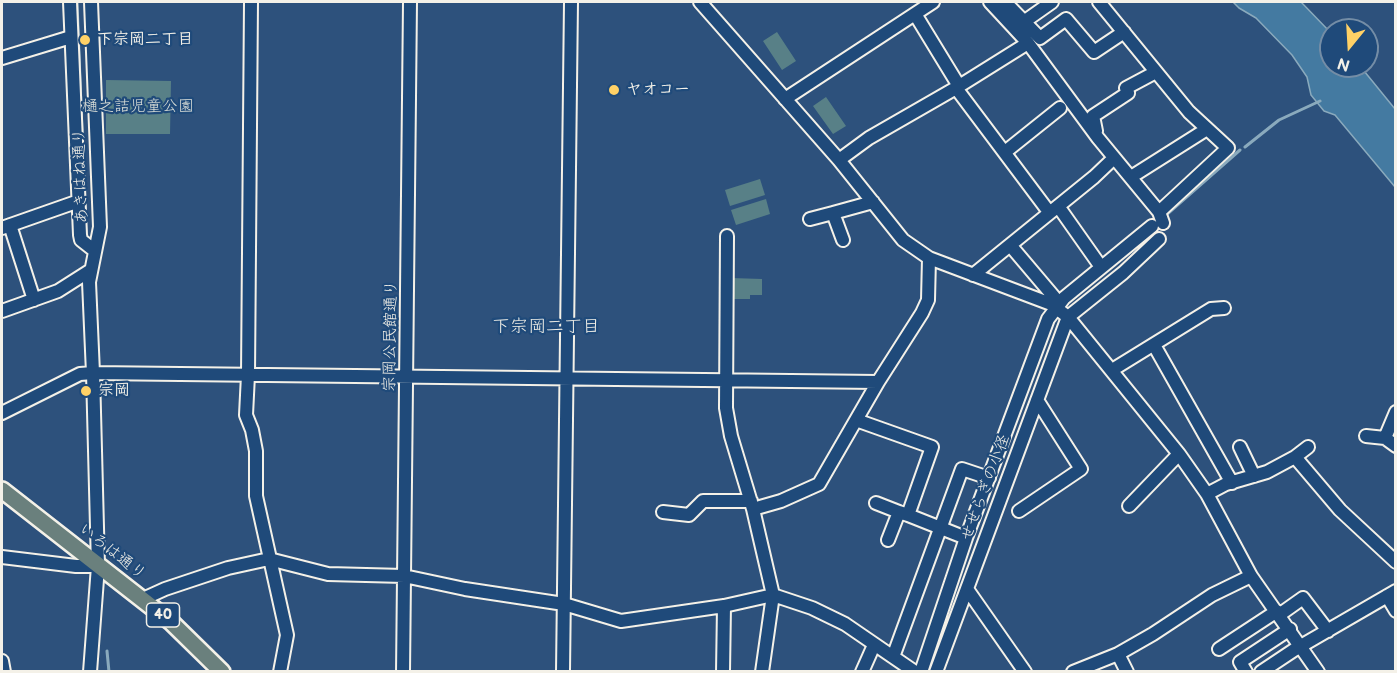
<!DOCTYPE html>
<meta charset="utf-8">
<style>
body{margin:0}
#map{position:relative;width:1397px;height:673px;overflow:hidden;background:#2d517c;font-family:"Balsamiq Sans",sans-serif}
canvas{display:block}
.frame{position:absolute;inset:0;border:3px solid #f4f1e8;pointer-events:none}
.north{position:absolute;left:1319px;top:18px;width:60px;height:60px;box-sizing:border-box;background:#1f4a7a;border:2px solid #748da6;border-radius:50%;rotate:198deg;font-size:16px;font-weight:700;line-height:24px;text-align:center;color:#f4f1e8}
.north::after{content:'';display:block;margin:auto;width:21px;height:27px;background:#ffd166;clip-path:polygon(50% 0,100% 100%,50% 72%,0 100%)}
</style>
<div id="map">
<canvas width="1397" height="673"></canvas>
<div class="frame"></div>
<div class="north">N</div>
</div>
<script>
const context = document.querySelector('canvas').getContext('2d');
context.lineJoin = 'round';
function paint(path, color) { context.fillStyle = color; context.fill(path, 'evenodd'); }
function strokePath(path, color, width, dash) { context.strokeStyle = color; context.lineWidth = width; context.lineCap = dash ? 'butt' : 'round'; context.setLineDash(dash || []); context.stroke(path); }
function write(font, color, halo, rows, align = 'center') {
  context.font = font + ' "Balsamiq Sans","Klee One",sans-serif'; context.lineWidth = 4.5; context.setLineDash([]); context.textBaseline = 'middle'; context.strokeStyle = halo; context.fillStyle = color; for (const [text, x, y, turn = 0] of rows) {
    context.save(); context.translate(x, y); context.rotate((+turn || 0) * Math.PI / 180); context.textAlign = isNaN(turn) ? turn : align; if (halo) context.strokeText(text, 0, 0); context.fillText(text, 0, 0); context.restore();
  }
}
const green = new Path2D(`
 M 777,32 L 796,61 L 782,70 L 763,41 Z
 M 106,80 L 171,81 L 170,134 L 106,134 Z
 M 826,97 L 846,126 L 833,134 L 813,106 Z
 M 760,179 L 765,195 L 730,206 L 725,190 Z
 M 766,199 L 770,214 L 736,225 L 731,210 Z
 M 731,278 L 762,279 L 762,295 L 750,295 L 750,299 L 731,299 Z`);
const water = new Path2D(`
 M 1233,2 L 1301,2 L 1331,33 L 1331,66 L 1360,66 L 1395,109 L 1395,187 L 1335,115 L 1324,111 L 1311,95 L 1307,77 L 1292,55 L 1256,18 L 1239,8 Z`);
const stream = new Path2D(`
 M 77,2 L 82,132
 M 1245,147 L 1279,120 L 1320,101
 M 83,165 L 86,236
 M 1165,216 L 1240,150
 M 107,651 L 109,672`);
const minor = new Path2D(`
 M 70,2 L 80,235 L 81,240 L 95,251
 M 251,2 L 248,375 L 246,415 L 252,430 L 256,451 L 256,496 L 287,635 L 280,672
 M 700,2 L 839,160 L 903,240 L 929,258 L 1051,304 L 1068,317 L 1179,454 L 1207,494 L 1251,576 L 1318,672
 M 990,2 L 1028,43 L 1098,138 L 1159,212 L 1163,223
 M 1005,2 L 1040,38 L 1066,19 L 1094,52 L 1124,32
 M 1099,2 L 1189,112 L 1228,148 L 1159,212
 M 915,14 L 959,86
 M 1018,26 L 1052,2
 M 2,58 L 71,37
 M 956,88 L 1049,212
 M 785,99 L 933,2
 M 1096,131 L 1093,116 L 1128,93 L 1126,88 L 1156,72
 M 1005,152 L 1060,108
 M 839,160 L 869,138 L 956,88 L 1028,43
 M 1131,177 L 1207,129
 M 1058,206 L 1101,267
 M 833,213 L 873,202
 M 810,219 L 833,213 L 843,240
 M 10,225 L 34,300
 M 2,228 L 79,201
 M 727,236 L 726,408 L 731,436 L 753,509 L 773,595 L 762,672
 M 1010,245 L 1054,297 L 1055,308
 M 973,275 L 1094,177 L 1114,158
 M 2,311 L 58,291 L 91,270
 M 1154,345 L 1232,483
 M 1112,370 L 1211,309 L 1224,308
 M 2,413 L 80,374 L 93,373 L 878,382
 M 856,420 L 932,447 L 908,515 L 966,538
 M 1366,436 L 1385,438 L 1396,446
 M 1385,438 L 1396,412
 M 1240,447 L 1254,476
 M 1295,457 L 1308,447
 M 1207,494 L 1226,484 L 1267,472 L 1295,457 L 1340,510 L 1396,562
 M 876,503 L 899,512
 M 1129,506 L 1179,454
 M 753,509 L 781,501 L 819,484 L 878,382 L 922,313 L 928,300 L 929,258
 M 1019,511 L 1081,469 L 1037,400
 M 663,512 L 689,515 L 703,501 L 751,501
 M 888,540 L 899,512 L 908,515
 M 2,557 L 76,566 L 98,566
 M 967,589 L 1025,672
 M 1387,596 L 1396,611
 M 143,599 L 165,589 L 228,568 L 269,559 L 328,574 L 404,576 L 465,589 L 564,604 L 621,621 L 724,606 L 773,595 L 812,608 L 845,624 L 915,672
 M 1279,615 L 1303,598 L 1328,631
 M 1219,649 L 1277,611
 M 1118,654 L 1127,672
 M 893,657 L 962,469 L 989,478
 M 2,661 L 4,672
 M 90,672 L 98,566 L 93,373 L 89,282 L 100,227 L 91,2
 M 403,672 L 410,2
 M 563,672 L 571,2
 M 723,672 L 724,606
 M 862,672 L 874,645
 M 921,672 L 966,538 L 1048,319 L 1064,298 L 1152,226
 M 936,672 L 1068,317 L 1123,273 L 1159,239
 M 1073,672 L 1118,654 L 1153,634 L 1212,595 L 1251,576
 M 1246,672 L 1240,662 L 1290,629
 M 1261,672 L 1294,650 L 1396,591`);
const major = new Path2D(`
 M 2,490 L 171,622 L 222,672`);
const markers = [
 [85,40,6,"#ffd166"],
 [614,90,6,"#ffd166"],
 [86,391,6,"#ffd166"]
];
const shields = [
 [163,615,33]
];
const shieldNames = [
 ["40",163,615]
];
const poiNames = [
 ["下宗岡二丁目",97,40],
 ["ヤオコー",626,90],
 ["宗岡",98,391]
];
const parkNames = [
 ["樋之詰児童公園",138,107]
];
const streetNames = [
 ["あきはね通り",81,176,-92],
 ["宗岡公民館通り",391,336,-89],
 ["せせらぎの小径",986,488,-70],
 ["いろは通り",112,552,38]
];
const neighbourhoodNames = [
 ["下宗岡二丁目",546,327]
];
paint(green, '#588087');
paint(water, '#447aa1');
strokePath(water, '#8aaabd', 1.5);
strokePath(stream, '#8aaabd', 3);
strokePath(minor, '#f4f1e8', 16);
strokePath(major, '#f4f1e8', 20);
strokePath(minor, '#1f4a7a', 12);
strokePath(major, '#6a807d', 15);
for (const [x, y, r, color] of markers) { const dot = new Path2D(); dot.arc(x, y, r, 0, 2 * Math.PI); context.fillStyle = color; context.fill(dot); strokePath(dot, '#1f4a7a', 2); }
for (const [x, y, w] of shields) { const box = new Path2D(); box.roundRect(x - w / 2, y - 12, w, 24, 4.5); context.fillStyle = '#1f4a7a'; context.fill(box); strokePath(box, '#f4f1e8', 1.5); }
write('bold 15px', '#f4f1e8', null, shieldNames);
write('bold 16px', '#f4f1e8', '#1f4a7a', poiNames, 'left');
write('16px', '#dde0d9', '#1f4a7a', parkNames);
write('16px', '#f4f1e8', '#1f4a7a', streetNames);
write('18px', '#f4f1e8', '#1f4a7a', neighbourhoodNames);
</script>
